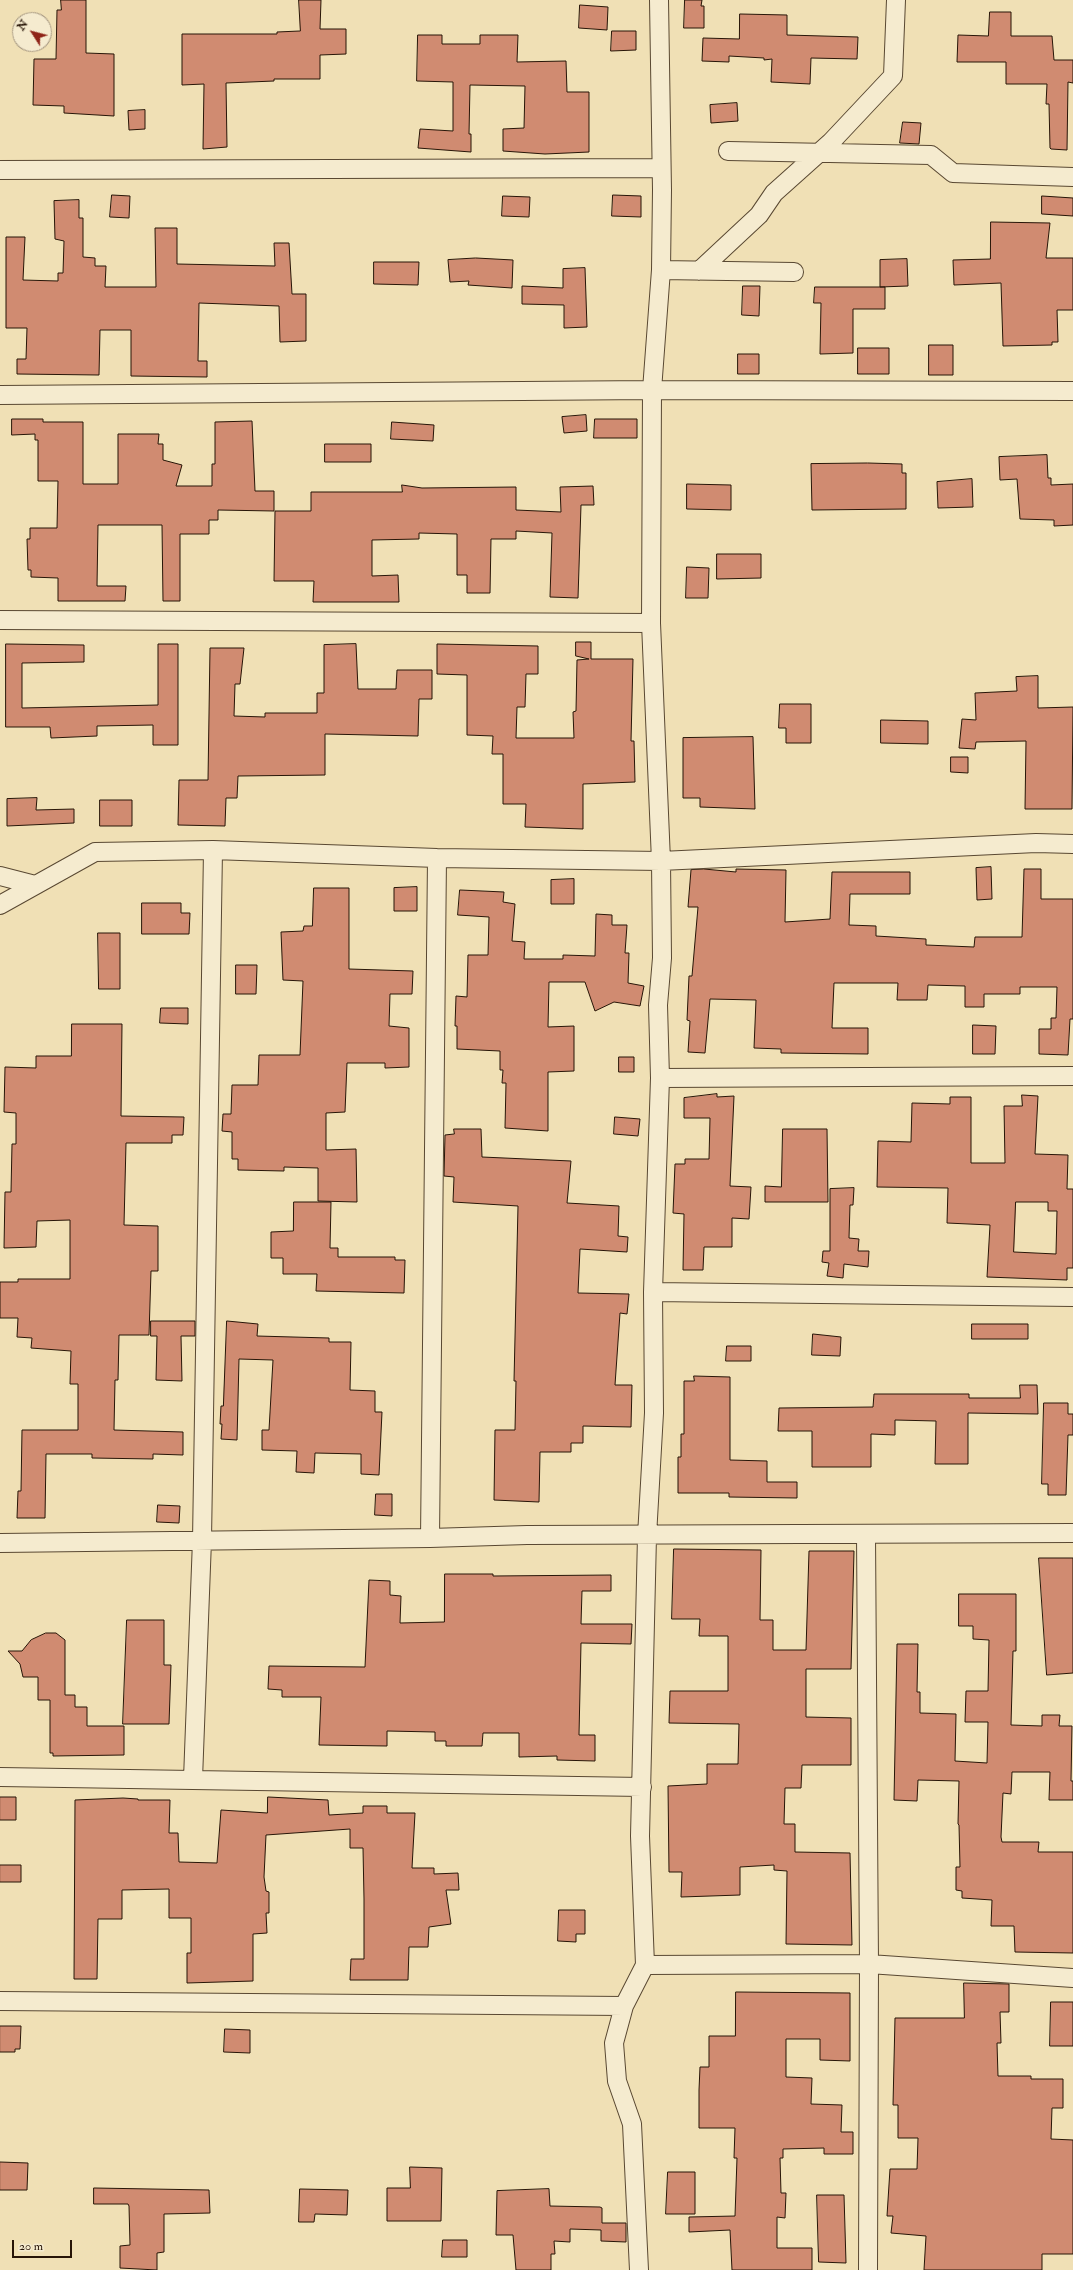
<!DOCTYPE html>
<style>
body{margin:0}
#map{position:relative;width:1073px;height:2270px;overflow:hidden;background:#f0e0b5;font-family:"IM FELL Double Pica",serif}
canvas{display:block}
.north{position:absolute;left:12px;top:12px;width:40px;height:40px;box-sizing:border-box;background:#f5ebcf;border:1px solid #a3957f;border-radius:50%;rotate:306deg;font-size:11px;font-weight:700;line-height:16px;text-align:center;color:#271507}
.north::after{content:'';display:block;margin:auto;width:14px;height:18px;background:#8f2418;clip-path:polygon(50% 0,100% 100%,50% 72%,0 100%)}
.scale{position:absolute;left:12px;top:2240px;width:60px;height:18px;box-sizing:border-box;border:2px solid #271507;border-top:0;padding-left:5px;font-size:12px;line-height:14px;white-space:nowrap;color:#271507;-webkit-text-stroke:3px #f5ebcf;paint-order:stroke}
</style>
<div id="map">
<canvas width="1073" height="2270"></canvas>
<div class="north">N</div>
<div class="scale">20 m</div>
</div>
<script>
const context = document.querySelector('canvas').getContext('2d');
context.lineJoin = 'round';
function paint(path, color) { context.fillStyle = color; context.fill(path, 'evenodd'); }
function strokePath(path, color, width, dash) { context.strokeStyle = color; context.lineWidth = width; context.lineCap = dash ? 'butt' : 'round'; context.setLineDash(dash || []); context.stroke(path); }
const building = new Path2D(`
 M 61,0 L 86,0 L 86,53 L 114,54 L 114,116 L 64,113 L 64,106 L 33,105 L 34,59 L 56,59 L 57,10 L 61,10 Z
 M 299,0 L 321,0 L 320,29 L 346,29 L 346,54 L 320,55 L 320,79 L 274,79 L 274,81 L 226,83 L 227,147 L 203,149 L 204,84 L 182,85 L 182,34 L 277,34 L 277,32 L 300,31 Z
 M 685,0 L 702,0 L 701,6 L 704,6 L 704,28 L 684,28 Z
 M 580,5 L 608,7 L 607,30 L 579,28 Z
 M 990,12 L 1011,12 L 1011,36 L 1052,36 L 1054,60 L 1073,60 L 1073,83 L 1068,82 L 1067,150 L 1051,149 L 1050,148 L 1049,104 L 1046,104 L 1047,84 L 1006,84 L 1006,62 L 957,62 L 958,35 L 988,36 Z
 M 740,14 L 787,15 L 787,35 L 858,37 L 857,59 L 811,58 L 810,84 L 771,82 L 772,59 L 764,60 L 764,58 L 729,56 L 729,62 L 702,61 L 703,38 L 739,39 Z
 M 612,31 L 636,31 L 636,50 L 611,51 Z
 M 418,35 L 442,35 L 442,44 L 480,44 L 480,35 L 518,35 L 517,62 L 566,61 L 567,92 L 589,92 L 589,152 L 545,154 L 503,151 L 503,129 L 524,128 L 525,86 L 470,85 L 469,134 L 471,134 L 471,152 L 418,148 L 420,129 L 453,131 L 453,82 L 417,81 Z
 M 737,103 L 738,121 L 711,123 L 710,105 Z
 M 145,110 L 145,129 L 129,130 L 128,111 Z
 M 903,122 L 921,123 L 919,144 L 900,143 Z
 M 112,195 L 130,196 L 129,218 L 110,217 Z
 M 613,195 L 641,196 L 641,217 L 612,216 Z
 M 503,196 L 530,197 L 529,217 L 502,216 Z
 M 1042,196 L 1073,198 L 1073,216 L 1042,214 Z
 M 79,200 L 79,218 L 83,218 L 83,257 L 95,258 L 95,266 L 106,266 L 105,287 L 156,287 L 155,228 L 177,228 L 177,264 L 275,266 L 274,243 L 289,243 L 292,294 L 306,294 L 306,341 L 280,342 L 279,306 L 199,303 L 198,361 L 207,361 L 207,377 L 131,376 L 131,330 L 100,330 L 99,375 L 17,374 L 17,359 L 26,359 L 27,328 L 6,328 L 6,237 L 25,237 L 23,280 L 58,281 L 58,273 L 63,273 L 64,241 L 55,239 L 54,201 Z
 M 991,222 L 1050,223 L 1046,258 L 1073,258 L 1073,310 L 1057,310 L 1058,342 L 1052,342 L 1052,345 L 1003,346 L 1001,283 L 954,285 L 953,260 L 990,259 Z
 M 476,258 L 513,260 L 512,288 L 468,285 L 469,281 L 450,282 L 448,260 Z
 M 907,259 L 908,286 L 880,287 L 880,260 Z
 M 374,262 L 419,262 L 418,285 L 374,284 Z
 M 585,268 L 587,327 L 564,328 L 564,305 L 522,304 L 522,286 L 563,288 L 563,269 Z
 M 743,286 L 760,286 L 759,316 L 742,315 Z
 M 815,287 L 885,287 L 885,309 L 853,309 L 853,353 L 820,354 L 821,303 L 814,303 Z
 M 929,345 L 953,345 L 953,375 L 929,375 Z
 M 858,348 L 889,348 L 889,374 L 858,374 Z
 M 738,354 L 759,354 L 759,374 L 738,374 Z
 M 586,415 L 587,431 L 564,433 L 562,417 Z
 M 12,419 L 43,419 L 43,422 L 83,422 L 83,484 L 118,484 L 118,434 L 159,434 L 158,444 L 163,444 L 163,460 L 182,465 L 176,486 L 212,486 L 212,464 L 215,464 L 215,422 L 252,421 L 255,491 L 274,491 L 274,511 L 218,510 L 218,520 L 209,520 L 209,534 L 180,534 L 180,601 L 163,601 L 162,525 L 98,525 L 97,586 L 126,586 L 125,601 L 58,601 L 58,578 L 31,577 L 31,570 L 28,570 L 27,539 L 30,539 L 30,528 L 57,528 L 58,481 L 38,481 L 38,440 L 35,440 L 35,434 L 12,435 Z
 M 595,419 L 637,419 L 637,438 L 594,438 Z
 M 392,422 L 434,425 L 433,441 L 391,439 Z
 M 325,444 L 371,444 L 371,462 L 325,462 Z
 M 1047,455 L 1048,478 L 1051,478 L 1051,485 L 1073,484 L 1073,525 L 1054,526 L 1054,520 L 1020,519 L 1017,479 L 1000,480 L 999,457 Z
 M 868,463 L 902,464 L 902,473 L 906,473 L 906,509 L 812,510 L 811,464 Z
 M 972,479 L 973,507 L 938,508 L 937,482 Z
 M 687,484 L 731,485 L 731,510 L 687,509 Z
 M 402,485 L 422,488 L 516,487 L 516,510 L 561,512 L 560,487 L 593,486 L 594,505 L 581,505 L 578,598 L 550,597 L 552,533 L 516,531 L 516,539 L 491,539 L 490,593 L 467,593 L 467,575 L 457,575 L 457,534 L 419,533 L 419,539 L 372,540 L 372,576 L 398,575 L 399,602 L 313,602 L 314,581 L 274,581 L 275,511 L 311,511 L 311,492 L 402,492 Z
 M 717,554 L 761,554 L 761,578 L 717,579 Z
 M 687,567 L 709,568 L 708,598 L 686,598 Z
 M 576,642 L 591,642 L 591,659 L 633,659 L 631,741 L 634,741 L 635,782 L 583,784 L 583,829 L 525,827 L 526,804 L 503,804 L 503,754 L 492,754 L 493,736 L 467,735 L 467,675 L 437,674 L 437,644 L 538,646 L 538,674 L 526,674 L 525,707 L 517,707 L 516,738 L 574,738 L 573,712 L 576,711 L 577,660 L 589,659 L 576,656 Z
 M 6,644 L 84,645 L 84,662 L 22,663 L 22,708 L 158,705 L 158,644 L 178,644 L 178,745 L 153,745 L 153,725 L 97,726 L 97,736 L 51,738 L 50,727 L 6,727 Z
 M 356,644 L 358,689 L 396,689 L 397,670 L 432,670 L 432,699 L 419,699 L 418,736 L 325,734 L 325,775 L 238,776 L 237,798 L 226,798 L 225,826 L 178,825 L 179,780 L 208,780 L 210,648 L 244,648 L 240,684 L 235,684 L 234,716 L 265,717 L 265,713 L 317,713 L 317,693 L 324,693 L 324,645 Z
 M 1038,676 L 1038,708 L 1073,707 L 1072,809 L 1025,809 L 1026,741 L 976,742 L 975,749 L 959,748 L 962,719 L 976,720 L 975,693 L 1017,691 L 1016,677 Z
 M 780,704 L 811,704 L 811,743 L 786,743 L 786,728 L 779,728 Z
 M 881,720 L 928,721 L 928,744 L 881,743 Z
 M 753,737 L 755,809 L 700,807 L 700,798 L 683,798 L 683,738 Z
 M 951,757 L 968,757 L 968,773 L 951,772 Z
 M 37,798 L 36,810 L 74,809 L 74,823 L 7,826 L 7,799 Z
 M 100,800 L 132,800 L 132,826 L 100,826 Z
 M 991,867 L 992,899 L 977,900 L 976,868 Z
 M 704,869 L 736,872 L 736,869 L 786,870 L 785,922 L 830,919 L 832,872 L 910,872 L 910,894 L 850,894 L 849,925 L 876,926 L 876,936 L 926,939 L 926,945 L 974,947 L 975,937 L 1022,937 L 1024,869 L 1041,869 L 1041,899 L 1073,899 L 1073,1019 L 1070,1019 L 1068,1055 L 1039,1054 L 1039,1029 L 1051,1029 L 1051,1018 L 1056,1018 L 1057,987 L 1020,987 L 1020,994 L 984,994 L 984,1007 L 965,1007 L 965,986 L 928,985 L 927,1000 L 897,1000 L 898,983 L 834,983 L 832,1028 L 868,1028 L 868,1054 L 781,1053 L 781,1049 L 754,1048 L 756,1000 L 710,999 L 705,1053 L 688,1052 L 690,1021 L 687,1020 L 689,976 L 692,976 L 698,907 L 688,907 L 691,870 Z
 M 574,879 L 574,904 L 551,904 L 551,880 Z
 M 417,887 L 417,911 L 394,911 L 394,888 Z
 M 314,888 L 349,888 L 349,969 L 413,971 L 412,994 L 390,994 L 389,1026 L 409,1028 L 409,1067 L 385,1068 L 385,1063 L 347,1063 L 345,1112 L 326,1113 L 326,1150 L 356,1149 L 357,1202 L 318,1201 L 318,1168 L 284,1167 L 284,1171 L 238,1170 L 238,1159 L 232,1159 L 232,1132 L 222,1131 L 223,1114 L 231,1114 L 232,1085 L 258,1085 L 259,1055 L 300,1055 L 303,981 L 283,980 L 281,932 L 303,931 L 304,926 L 312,926 Z
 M 460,890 L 504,892 L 503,902 L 515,904 L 512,941 L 525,942 L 524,959 L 563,959 L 563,955 L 595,956 L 596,914 L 612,915 L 612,925 L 627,925 L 625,953 L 629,953 L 628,983 L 644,986 L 640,1006 L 614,1002 L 595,1011 L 585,982 L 549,982 L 548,1027 L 574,1026 L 574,1071 L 548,1072 L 548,1131 L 505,1128 L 506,1083 L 502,1083 L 503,1070 L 500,1070 L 500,1051 L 457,1049 L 457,1026 L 455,1026 L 456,996 L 467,997 L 468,955 L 488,955 L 489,917 L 458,915 Z
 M 142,903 L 181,903 L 181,913 L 190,913 L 189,934 L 142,934 Z
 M 98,933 L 120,933 L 120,989 L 99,989 Z
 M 236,965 L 257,965 L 256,994 L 236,994 Z
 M 161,1008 L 188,1008 L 188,1024 L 160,1023 Z
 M 72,1024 L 122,1024 L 121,1116 L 184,1117 L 183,1135 L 172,1135 L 172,1143 L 126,1143 L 124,1225 L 158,1226 L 158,1271 L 151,1271 L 149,1335 L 119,1335 L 118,1380 L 115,1380 L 114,1430 L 183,1432 L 183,1455 L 153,1454 L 153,1459 L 92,1458 L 92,1454 L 46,1454 L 45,1518 L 17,1518 L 18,1491 L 21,1491 L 22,1430 L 78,1430 L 78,1384 L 70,1384 L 71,1351 L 31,1348 L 32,1338 L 17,1337 L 18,1318 L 0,1318 L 0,1282 L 18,1282 L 18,1279 L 70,1279 L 70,1220 L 37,1221 L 36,1247 L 4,1248 L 5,1192 L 11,1192 L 12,1144 L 16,1144 L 16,1113 L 4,1112 L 5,1067 L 36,1068 L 36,1056 L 71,1056 Z
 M 973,1025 L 996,1026 L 995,1054 L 973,1054 Z
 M 619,1057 L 634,1057 L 634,1072 L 619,1072 Z
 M 717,1094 L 717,1097 L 734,1096 L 730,1186 L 751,1187 L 749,1219 L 732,1218 L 732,1247 L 704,1247 L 703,1270 L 683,1270 L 684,1214 L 673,1213 L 675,1164 L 685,1164 L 685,1159 L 709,1159 L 710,1118 L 684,1118 L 684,1098 Z
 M 1022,1095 L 1038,1096 L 1035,1154 L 1068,1155 L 1067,1189 L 1073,1189 L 1073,1268 L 1067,1268 L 1067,1280 L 987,1277 L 990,1225 L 947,1223 L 948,1188 L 877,1187 L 878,1141 L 911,1142 L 912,1103 L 950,1104 L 950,1097 L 971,1097 L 971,1163 L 1005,1163 L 1004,1106 L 1022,1106 ZM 1016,1202 L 1048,1202 L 1048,1211 L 1057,1211 L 1056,1254 L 1014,1252 Z
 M 615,1117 L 640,1119 L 638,1136 L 614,1134 Z
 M 454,1129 L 481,1129 L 482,1157 L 571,1161 L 567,1203 L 619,1206 L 618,1236 L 628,1237 L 627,1252 L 580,1249 L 578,1293 L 629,1294 L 627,1314 L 620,1313 L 615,1385 L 632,1385 L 631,1427 L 583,1426 L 583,1443 L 571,1443 L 571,1452 L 540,1452 L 539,1502 L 494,1500 L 495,1430 L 515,1430 L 516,1381 L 514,1381 L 518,1206 L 453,1202 L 454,1177 L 444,1176 L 445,1135 L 454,1134 Z
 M 783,1129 L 827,1129 L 828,1202 L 765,1202 L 765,1186 L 781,1187 Z
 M 854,1188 L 853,1205 L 850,1205 L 849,1238 L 859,1239 L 858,1251 L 869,1251 L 868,1267 L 844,1264 L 843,1278 L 827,1276 L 829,1263 L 822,1262 L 823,1251 L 830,1251 L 830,1189 Z
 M 294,1202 L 331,1202 L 330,1248 L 338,1248 L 338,1257 L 395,1257 L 395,1260 L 405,1260 L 404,1293 L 316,1291 L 317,1274 L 283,1274 L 283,1258 L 271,1258 L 271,1232 L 293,1231 Z
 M 151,1321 L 195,1321 L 195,1336 L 181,1336 L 182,1381 L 156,1380 L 157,1336 L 151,1336 Z
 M 227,1321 L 258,1324 L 257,1336 L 329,1338 L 329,1342 L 351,1342 L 350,1390 L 375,1391 L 375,1412 L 382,1412 L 379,1475 L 361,1474 L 361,1454 L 315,1453 L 314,1473 L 296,1472 L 297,1451 L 262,1450 L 262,1430 L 269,1430 L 273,1360 L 239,1359 L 237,1440 L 221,1439 L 222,1424 L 220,1424 L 221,1406 L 223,1406 Z
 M 972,1324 L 1028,1324 L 1028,1339 L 972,1339 Z
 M 813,1334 L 841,1337 L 840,1356 L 812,1355 Z
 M 727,1346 L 751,1346 L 751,1361 L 726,1361 Z
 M 694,1376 L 730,1377 L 730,1460 L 767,1461 L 767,1482 L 797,1482 L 797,1498 L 729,1497 L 729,1493 L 678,1493 L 678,1457 L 681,1457 L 681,1434 L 684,1434 L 684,1381 L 694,1381 Z
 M 1020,1385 L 1037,1385 L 1038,1414 L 968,1413 L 968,1464 L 935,1464 L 936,1421 L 895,1420 L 895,1435 L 871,1434 L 871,1467 L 812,1467 L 812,1431 L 778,1431 L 779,1408 L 873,1407 L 874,1394 L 969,1394 L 969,1398 L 1020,1398 Z
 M 1044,1403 L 1068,1403 L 1068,1414 L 1073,1414 L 1073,1435 L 1068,1435 L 1066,1495 L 1048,1495 L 1048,1484 L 1042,1484 Z
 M 376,1494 L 392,1494 L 392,1516 L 375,1515 Z
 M 158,1505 L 180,1506 L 179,1523 L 157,1522 Z
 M 674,1549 L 761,1550 L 760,1620 L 773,1620 L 773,1650 L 806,1650 L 809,1551 L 854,1551 L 851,1669 L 806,1669 L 806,1717 L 851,1718 L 851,1765 L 802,1765 L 801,1788 L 785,1788 L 784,1824 L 795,1824 L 795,1852 L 850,1853 L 852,1945 L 786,1944 L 787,1871 L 774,1870 L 774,1865 L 740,1867 L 740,1895 L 681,1897 L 682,1872 L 669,1872 L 668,1786 L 707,1784 L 707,1764 L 738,1764 L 739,1724 L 669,1723 L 670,1691 L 728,1691 L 728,1636 L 699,1636 L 700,1619 L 672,1619 Z
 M 1039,1558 L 1073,1558 L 1073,1673 L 1047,1675 Z
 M 445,1574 L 493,1574 L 493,1576 L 611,1575 L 611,1591 L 582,1591 L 581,1624 L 632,1624 L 631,1644 L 581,1643 L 579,1735 L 595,1735 L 595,1761 L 557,1760 L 557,1756 L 519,1757 L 519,1733 L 483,1733 L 482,1746 L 446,1746 L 446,1741 L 435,1741 L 435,1732 L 387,1731 L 387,1746 L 319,1745 L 321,1697 L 282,1697 L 282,1690 L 268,1689 L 269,1666 L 365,1667 L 369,1580 L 390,1581 L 390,1595 L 401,1596 L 400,1623 L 444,1622 Z
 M 959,1594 L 1016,1594 L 1016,1651 L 1013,1651 L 1011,1725 L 1042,1726 L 1042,1715 L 1060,1715 L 1059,1726 L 1072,1726 L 1071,1781 L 1073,1781 L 1073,1800 L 1049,1800 L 1050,1772 L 1012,1772 L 1011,1794 L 1003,1793 L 1001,1837 L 1002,1842 L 1039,1842 L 1038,1852 L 1073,1852 L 1073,1953 L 1015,1952 L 1014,1926 L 991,1926 L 992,1900 L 962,1898 L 962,1891 L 956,1890 L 956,1867 L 960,1867 L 959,1825 L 958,1824 L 959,1781 L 918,1780 L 917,1801 L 894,1800 L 897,1644 L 918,1644 L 917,1692 L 920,1692 L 920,1713 L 956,1714 L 955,1761 L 987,1763 L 988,1722 L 965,1722 L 966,1691 L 988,1691 L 989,1640 L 973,1639 L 973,1626 L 959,1626 Z
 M 127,1620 L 164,1620 L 164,1665 L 171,1665 L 169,1724 L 123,1724 Z
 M 46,1633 L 56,1633 L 65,1640 L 65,1695 L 75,1695 L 75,1707 L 87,1707 L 87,1726 L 124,1726 L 124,1755 L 53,1756 L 53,1753 L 50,1753 L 50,1700 L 38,1700 L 38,1677 L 23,1677 L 20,1664 L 8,1651 L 22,1651 L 31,1640 Z
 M 0,1797 L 16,1797 L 16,1820 L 0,1820 Z
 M 268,1797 L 328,1800 L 329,1815 L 363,1813 L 363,1806 L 387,1806 L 387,1813 L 415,1813 L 412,1868 L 434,1868 L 434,1874 L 458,1873 L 459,1890 L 446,1890 L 451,1924 L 429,1927 L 428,1947 L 409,1947 L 408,1980 L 350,1980 L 351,1959 L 364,1959 L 364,1899 L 363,1848 L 350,1848 L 350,1829 L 266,1835 L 264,1877 L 266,1891 L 269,1892 L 269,1913 L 266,1913 L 267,1933 L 253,1934 L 253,1981 L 187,1983 L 187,1953 L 191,1953 L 191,1918 L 169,1918 L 169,1889 L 122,1890 L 122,1919 L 98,1919 L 97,1979 L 74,1979 L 75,1800 L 123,1798 L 138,1799 L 138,1800 L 170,1800 L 169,1833 L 178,1833 L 179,1862 L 217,1863 L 221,1810 L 267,1813 Z
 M 0,1865 L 21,1865 L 21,1882 L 0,1882 Z
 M 559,1910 L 585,1910 L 585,1934 L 576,1934 L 576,1942 L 558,1941 Z
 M 964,1983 L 1009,1984 L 1009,2012 L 1000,2012 L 1001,2043 L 997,2043 L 998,2076 L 1031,2076 L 1031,2079 L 1063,2079 L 1063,2108 L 1052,2108 L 1051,2139 L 1073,2140 L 1073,2254 L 1042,2254 L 1042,2270 L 924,2270 L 926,2236 L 891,2233 L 893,2216 L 887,2216 L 890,2169 L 917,2169 L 918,2138 L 898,2138 L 898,2105 L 893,2105 L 895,2018 L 964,2018 Z
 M 736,1992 L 850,1993 L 850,2061 L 820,2060 L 820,2039 L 786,2039 L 786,2077 L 812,2078 L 811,2104 L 842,2105 L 841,2132 L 853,2132 L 853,2154 L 824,2154 L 824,2148 L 783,2149 L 783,2158 L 780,2158 L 781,2193 L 786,2193 L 785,2218 L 777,2217 L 777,2248 L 812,2248 L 812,2270 L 732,2270 L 730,2230 L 689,2232 L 689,2217 L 735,2216 L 737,2158 L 734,2158 L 735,2128 L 699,2128 L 699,2090 L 700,2067 L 709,2067 L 709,2036 L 735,2036 Z
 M 1051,2002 L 1073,2002 L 1073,2046 L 1050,2046 Z
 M 0,2026 L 21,2026 L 20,2049 L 15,2049 L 15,2052 L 0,2052 Z
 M 225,2029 L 250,2030 L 250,2053 L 224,2052 Z
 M 0,2162 L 28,2163 L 27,2190 L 0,2190 Z
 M 410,2167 L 442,2168 L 441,2221 L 387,2221 L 387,2188 L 410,2188 Z
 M 668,2172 L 695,2172 L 695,2214 L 666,2214 Z
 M 94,2188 L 209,2190 L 210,2213 L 164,2214 L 164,2252 L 157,2253 L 157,2270 L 120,2268 L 120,2246 L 130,2245 L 129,2206 L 128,2204 L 94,2204 Z
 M 300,2189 L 348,2190 L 347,2215 L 315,2214 L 314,2222 L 299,2222 Z
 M 549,2189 L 550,2206 L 600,2207 L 602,2208 L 602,2223 L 626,2223 L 626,2242 L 601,2241 L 601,2230 L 570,2229 L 570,2242 L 554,2241 L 555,2254 L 551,2254 L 551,2270 L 516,2270 L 513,2235 L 496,2235 L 497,2191 Z
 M 817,2195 L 844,2195 L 846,2263 L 819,2262 Z
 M 443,2240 L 467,2240 L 467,2257 L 442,2257 Z`);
const street = new Path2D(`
 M 728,151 L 931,155 L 953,173 L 1073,177
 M 0,170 L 661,168
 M 661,270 L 794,272
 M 699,271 L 759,215 L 774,193 L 831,142 L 893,76 L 896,0
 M 0,395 L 652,390 L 1073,391
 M 0,620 L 651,623
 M 0,876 L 35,885
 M 0,905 L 95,852 L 213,850 L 437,858 L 661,861 L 1036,843 L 1073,844
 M 660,1078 L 1073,1076
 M 653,1292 L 1073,1297
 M 866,1535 L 869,1964 L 868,2270
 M 430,1538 L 437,858
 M 0,1543 L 430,1538 L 527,1535 L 1073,1533
 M 0,1777 L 642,1787
 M 193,1779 L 202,1540 L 213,850
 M 645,1965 L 869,1964 L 1073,1978
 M 0,2001 L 624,2006
 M 639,2270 L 632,2124 L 617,2081 L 614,2043 L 624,2006 L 645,1965 L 640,1836 L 647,1536 L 654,1413 L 653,1292 L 660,1078 L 658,1005 L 662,958 L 661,861 L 651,623 L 652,390 L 661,270 L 662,190 L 659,0`);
paint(building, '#d08b71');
strokePath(building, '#271507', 1);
strokePath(street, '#594832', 20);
strokePath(street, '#f5ebcf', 18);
</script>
